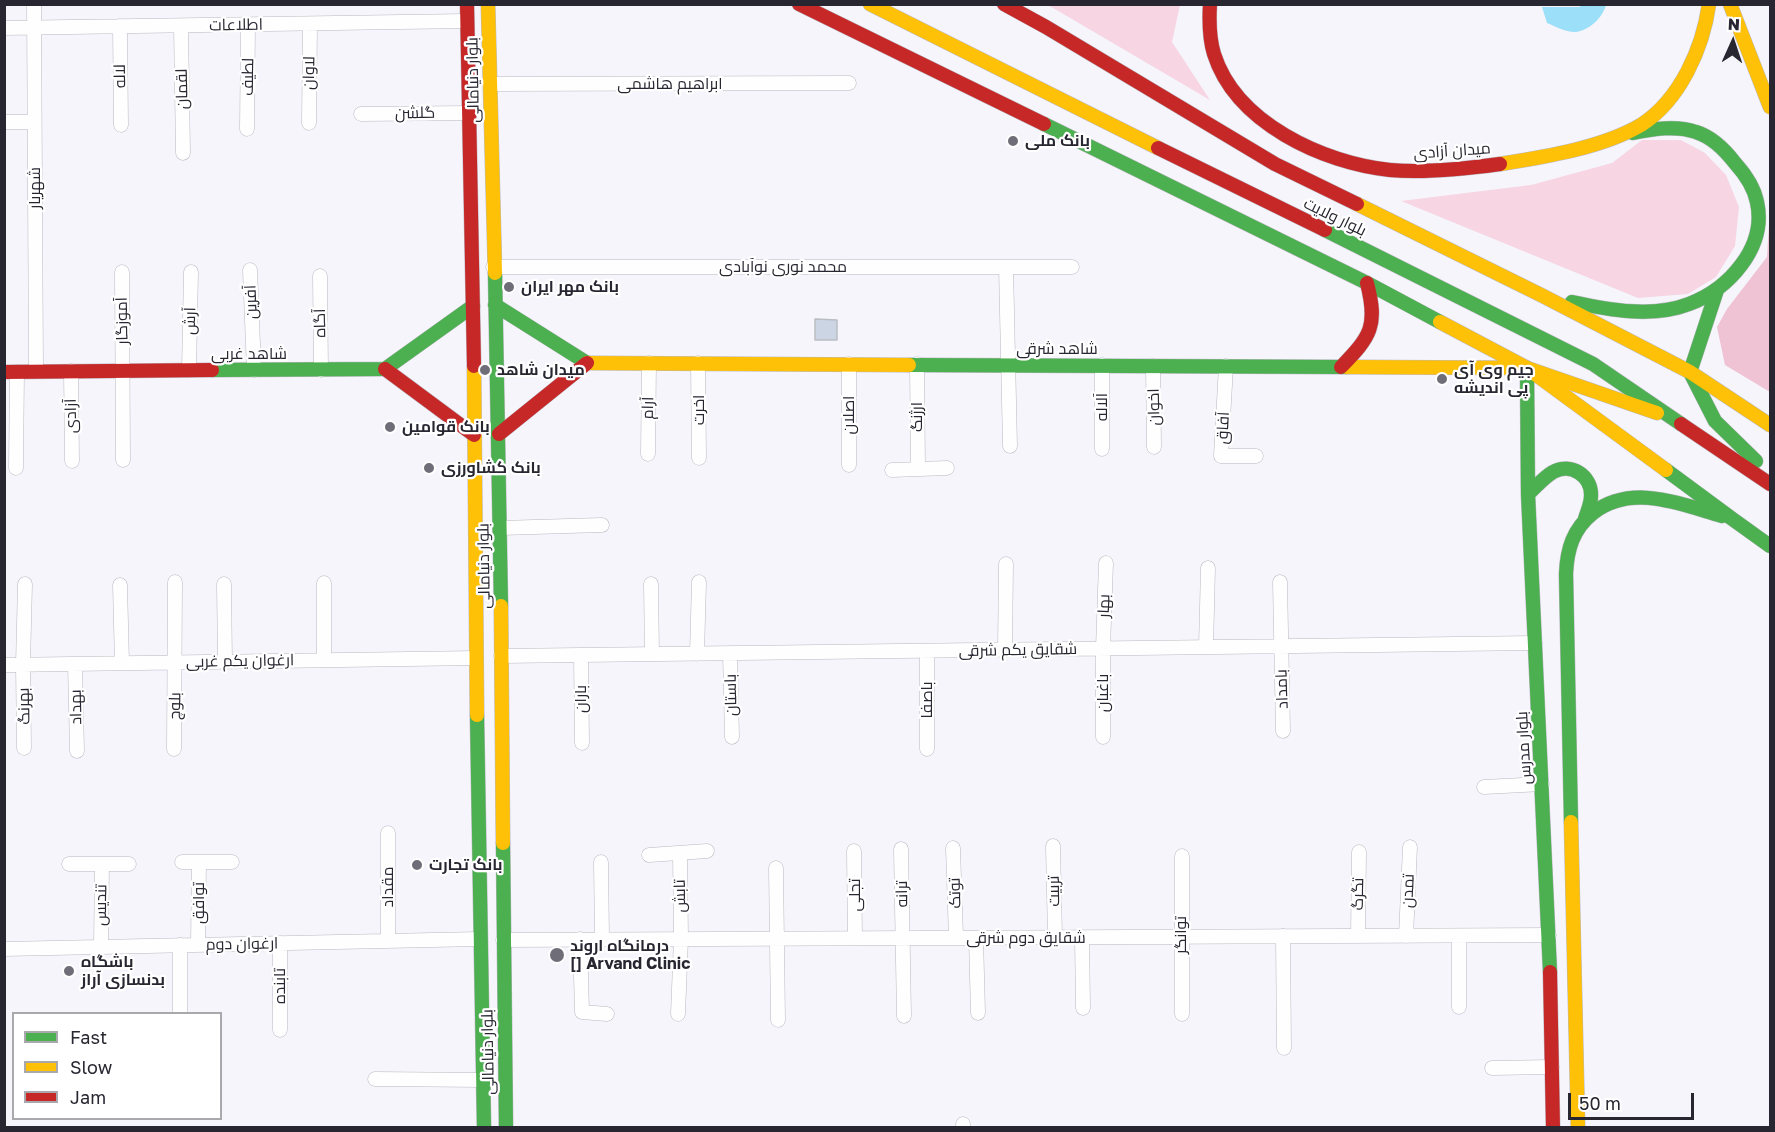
<!DOCTYPE html>
<meta charset="utf-8">
<style>
body{margin:0}
#map{position:relative;width:1775px;height:1132px;overflow:hidden;background:#f5f5fb;font-family:"Golos Text",sans-serif}
canvas{display:block}
.frame{position:absolute;inset:0;border:6px solid #272631;pointer-events:none}
.legend{position:absolute;left:12px;top:1012px;width:210px;height:108px;box-sizing:border-box;background:#fff;border:2px solid #a9a8ad;margin:0;padding:8px 10px;list-style:none;font-size:18px;color:#272631}
.legend li{display:flex;align-items:center;gap:12px;height:30px}
.legend b{width:30px;border:2px solid #a9a8ad}
.north{position:absolute;left:1703px;top:12px;width:60px;height:60px;-webkit-text-stroke:4px #fff;paint-order:stroke;rotate:3deg;font-size:16px;font-weight:700;line-height:24px;text-align:center;color:#272631}
.north::after{content:'';display:block;margin:auto;width:21px;height:27px;background:#272631;clip-path:polygon(50% 0,100% 100%,50% 72%,0 100%)}
.scale{position:absolute;left:1568px;top:1093px;width:126px;height:27px;box-sizing:border-box;border:3px solid #272631;border-top:0;padding-left:8px;font-size:18px;line-height:21px;white-space:nowrap;color:#272631;-webkit-text-stroke:4px #fff;paint-order:stroke}
</style>
<div id="map">
<canvas width="1775" height="1132"></canvas>
<div class="frame"></div>
<ul class="legend">
<li><b style="height:8px;background:#4caf50"></b>Fast</li>
<li><b style="height:8px;background:#ffc107"></b>Slow</li>
<li><b style="height:8px;background:#c62828"></b>Jam</li>
</ul>
<div class="north">N</div>
<div class="scale">50 m</div>
</div>
<script>
const context = document.querySelector('canvas').getContext('2d');
context.lineJoin = 'round';
function paint(path, color) { context.fillStyle = color; context.fill(path, 'evenodd'); }
function strokePath(path, color, width, dash) { context.strokeStyle = color; context.lineWidth = width; context.lineCap = dash ? 'butt' : 'round'; context.setLineDash(dash || []); context.stroke(path); }
function write(font, color, halo, rows, align = 'center') {
  context.font = font + ' "Golos Text",Cairo,sans-serif'; context.lineWidth = 4.5; context.setLineDash([]); context.textBaseline = 'middle'; context.strokeStyle = halo; context.fillStyle = color; for (const [text, x, y, turn = 0] of rows) {
    context.save(); context.translate(x, y); context.rotate((+turn || 0) * Math.PI / 180); context.textAlign = isNaN(turn) ? turn : align; if (halo) context.strokeText(text, 0, 0); context.fillText(text, 0, 0); context.restore();
  }
}
const green = new Path2D(`
 M 1048,5 L 1180,5 L 1172,42 L 1210,100 Z
 M 1642,140 L 1681,140 L 1705,153 L 1726,175 L 1739,207 L 1735,246 L 1716,277 L 1688,294 L 1638,298 L 1401,201 L 1531,185 L 1612,163 Z`);
const forest = new Path2D(`
 M 1770,207 L 1770,392 L 1725,365 L 1717,327 L 1727,309 L 1767,257 Z`);
const water = new Path2D(`
 M 1580,5 L 1606,5 C 1603,17 1589,31 1575,32 C 1565,32 1555,26 1547,23 L 1542,7 L 1580,7 Z`);
const building = new Path2D(`
 M 815,319 L 837,320 L 837,340 L 815,340 Z`);
const street = new Path2D(`
 M 34,4 L 36,371
 M 120,26 L 121,125
 M 181,26 L 183,153
 M 4,28 L 467,21
 M 490,84 L 849,83
 M 361,114 L 470,113
 M 4,122 L 34,122
 M 309,123 L 310,24
 M 247,129 L 248,25
 M 493,267 L 1072,267
 M 1006,267 L 1010,446
 M 250,270 L 254,370
 M 122,272 L 123,460
 M 320,276 L 321,370
 M 698,363 L 699,458
 M 917,364 L 918,469
 M 1102,365 L 1102,449
 M 1153,366 L 1154,447
 M 1226,366 L 1221,456 L 1256,456
 M 189,370 L 191,272
 M 71,371 L 72,461
 M 648,454 L 649,363
 M 849,465 L 849,364
 M 16,468 L 17,372
 M 892,470 L 947,468
 M 500,528 L 602,525
 M 1280,582 L 1283,731
 M 324,583 L 324,660
 M 224,584 L 225,662
 M 651,584 L 652,654
 M 120,585 L 122,663
 M 1206,647 L 1208,568
 M 1005,650 L 1006,564
 M 730,653 L 732,737
 M 697,654 L 699,582
 M 581,655 L 582,743
 M 501,656 L 1535,643
 M 75,664 L 77,751
 M 4,665 L 476,658
 M 1103,737 L 1103,648 L 1106,563
 M 24,748 L 23,664 L 25,584
 M 174,749 L 175,582
 M 927,749 L 927,651
 M 1484,787 L 1542,784
 M 388,833 L 388,941
 M 1053,846 L 1055,937
 M 953,848 L 956,938
 M 901,849 L 904,1016
 M 854,851 L 855,938
 M 649,855 L 707,851
 M 182,862 L 232,862
 M 601,862 L 602,939
 M 69,864 L 129,864
 M 776,868 L 778,1020
 M 1283,936 L 1284,1048
 M 1358,936 L 1359,852
 M 1406,936 L 1410,847
 M 1082,937 L 1083,1008
 M 976,938 L 978,1013
 M 580,939 L 582,1012 L 607,1014
 M 503,940 L 1549,935
 M 198,944 L 199,862
 M 101,947 L 102,864
 M 4,949 L 480,939
 M 1459,1007 L 1459,936
 M 180,1014 L 180,945
 M 678,1014 L 681,939 L 680,853
 M 1182,1014 L 1182,856
 M 280,1030 L 280,943
 M 1492,1068 L 1552,1067
 M 375,1079 L 483,1080
 M 963,1128 L 963,1124`);
const fast = new Path2D(`
 M 1044,124 L 1367,283 L 1440,322
 M 1325,230 L 1593,364 L 1681,424
 M 495,273 L 501,606
 M 1717,290 L 1690,372 L 1715,421 L 1756,461
 M 1572,302 C 1609,310 1653,318 1689,304 C 1729,289 1767,247 1757,202 C 1754,187 1745,174 1735,163 C 1725,150 1712,137 1696,132 C 1676,125 1653,129 1633,133
 M 495,305 L 587,363
 M 909,365 L 1347,367
 M 1527,368 L 1528,494 L 1550,972
 M 212,370 L 385,369 L 473,306
 M 1666,470 L 1731,518
 M 1528,494 C 1536,487 1543,478 1553,472 C 1571,462 1592,476 1591,496 C 1591,504 1587,512 1585,519
 M 1731,518 L 1770,546
 M 477,715 L 484,1128
 M 1571,822 L 1566,574 C 1567,549 1573,529 1593,513 C 1632,483 1680,504 1722,516
 M 503,843 L 506,1128`);
const slow = new Path2D(`
 M 488,4 L 495,273
 M 870,4 L 1158,148
 M 1730,4 L 1770,107
 M 1500,164 C 1544,157 1602,148 1641,125 C 1680,100 1703,48 1709,4
 M 1357,204 L 1543,296 L 1690,372 L 1770,425
 M 1440,322 L 1527,368 L 1666,470
 M 587,363 L 909,365
 M 474,366 L 477,715
 M 1347,367 L 1527,368 L 1657,413
 M 501,606 L 503,843
 M 1571,822 L 1578,1128`);
const jam = new Path2D(`
 M 467,4 L 474,366
 M 799,4 L 1044,124
 M 1004,4 L 1046,27 L 1275,164 L 1357,204
 M 1210,4 C 1209,21 1209,38 1214,54 C 1236,123 1323,163 1390,170 C 1426,173 1464,169 1500,164
 M 1158,148 L 1325,230
 M 1341,367 C 1371,336 1378,326 1367,283
 M 385,369 L 474,435
 M 4,372 L 212,370
 M 1681,424 L 1770,484
 M 499,434 L 587,363
 M 1550,972 L 1553,1128`);
const markers = [
 [1013,141,6,"#6f6e78"],
 [509,287,6,"#6f6e78"],
 [485,370,6,"#6f6e78"],
 [1442,379,6,"#6f6e78"],
 [390,427,6,"#6f6e78"],
 [429,468,6,"#6f6e78"],
 [417,865,6,"#6f6e78"],
 [557,955,8,"#6f6e78"],
 [69,971,6,"#6f6e78"]
];
const streetNames = [
 ["اطلاعات",236,25,-1],
 ["لاوان",309,73,-89],
 ["لاله",120,76,-91],
 ["لطیف",248,77,-89],
 ["بلوار دنیامالی",473,80,-91],
 ["ابراهیم هاشمی",670,84],
 ["لقمان",182,89,-91],
 ["گلشن",415,113,-1],
 ["میدان آزادی",1452,151,-4],
 ["شهریار",35,188,-90],
 ["بلوار ولایت",1335,217,26],
 ["محمد نوری نوآبادی",783,267],
 ["آفرین",251,302,-92],
 ["آموزگار",122,321,-91],
 ["آرش",190,321,-89],
 ["آگاه",320,323,-91],
 ["شاهد شرقی",1057,349],
 ["شاهد غربی",249,354],
 ["آلاله",1102,407,-90],
 ["اخوان",1154,407,-91],
 ["آرام",648,408,-89],
 ["اخرت",699,410,-90],
 ["اصلان",849,415,-90],
 ["آزادی",71,416,-91],
 ["ارژنگ",917,417,-90],
 ["آفاق",1223,428,-87],
 ["بلوار دنیامالی",484,566,-91],
 ["بهار",1104,606,-88],
 ["شقایق یکم شرقی",1018,650,-1],
 ["ارغوان یکم غربی",240,661,-1],
 ["بامداد",1282,689,-92],
 ["باغبان",1103,693,-90],
 ["باستان",731,695,-91],
 ["باران",581,699,-90],
 ["باصفا",927,700,-90],
 ["بهرنگ",24,706,-91],
 ["بلوچ",175,706,-89],
 ["بهداد",76,707,-91],
 ["بلوار مدرس",1524,748,-93],
 ["مقداد",388,887,-90],
 ["تربیت",1054,891,-91],
 ["تمدن",1408,891,-88],
 ["توتک",955,893,-92],
 ["ترانه",902,894,-91],
 ["تگرگ",1358,894,-89],
 ["تجلی",855,895,-90],
 ["تابش",680,896,-91],
 ["توافق",199,903,-90],
 ["تندیس",101,905,-89],
 ["توانگر",1181,935,-90],
 ["شقایق دوم شرقی",1026,938],
 ["ارغوان دوم",242,944,-1],
 ["تابنده",280,986,-90],
 ["بلوار دنیامالی",488,1052,-91]
];
const poiNames = [
 ["بانک ملی",1025,141],
 ["بانک مهر ایران",521,287],
 ["میدان شاهد",497,370],
 ["جیم وی آی",1454,370],
 ["پی اندیشه",1454,388],
 ["بانک قوامین",402,427],
 ["بانک کشاورزی",441,468],
 ["بانک تجارت",429,865],
 ["درمانگاه اروند",570,946],
 ["[] Arvand Clinic",570,964],
 ["باشگاه",81,962],
 ["بدنسازی آراز",81,980]
];
paint(green, '#f7d5e3');
paint(forest, '#efc2d4');
paint(water, '#9bdff9');
paint(building, '#ccd5e4');
strokePath(building, '#babdc4', 1.5);
strokePath(street, '#bab8c1', 15);
strokePath(fast, '#bab8c1', 15);
strokePath(slow, '#bab8c1', 15);
strokePath(jam, '#bab8c1', 15);
strokePath(street, '#fefefe', 14);
strokePath(fast, '#4caf50', 14);
strokePath(slow, '#ffc107', 14);
strokePath(jam, '#c62828', 14);
for (const [x, y, r, color] of markers) { const dot = new Path2D(); dot.arc(x, y, r, 0, 2 * Math.PI); context.fillStyle = color; context.fill(dot); strokePath(dot, '#fff', 2); }
write('16px', '#272631', '#fff', streetNames);
write('bold 16px', '#272631', '#fff', poiNames, 'left');
</script>
